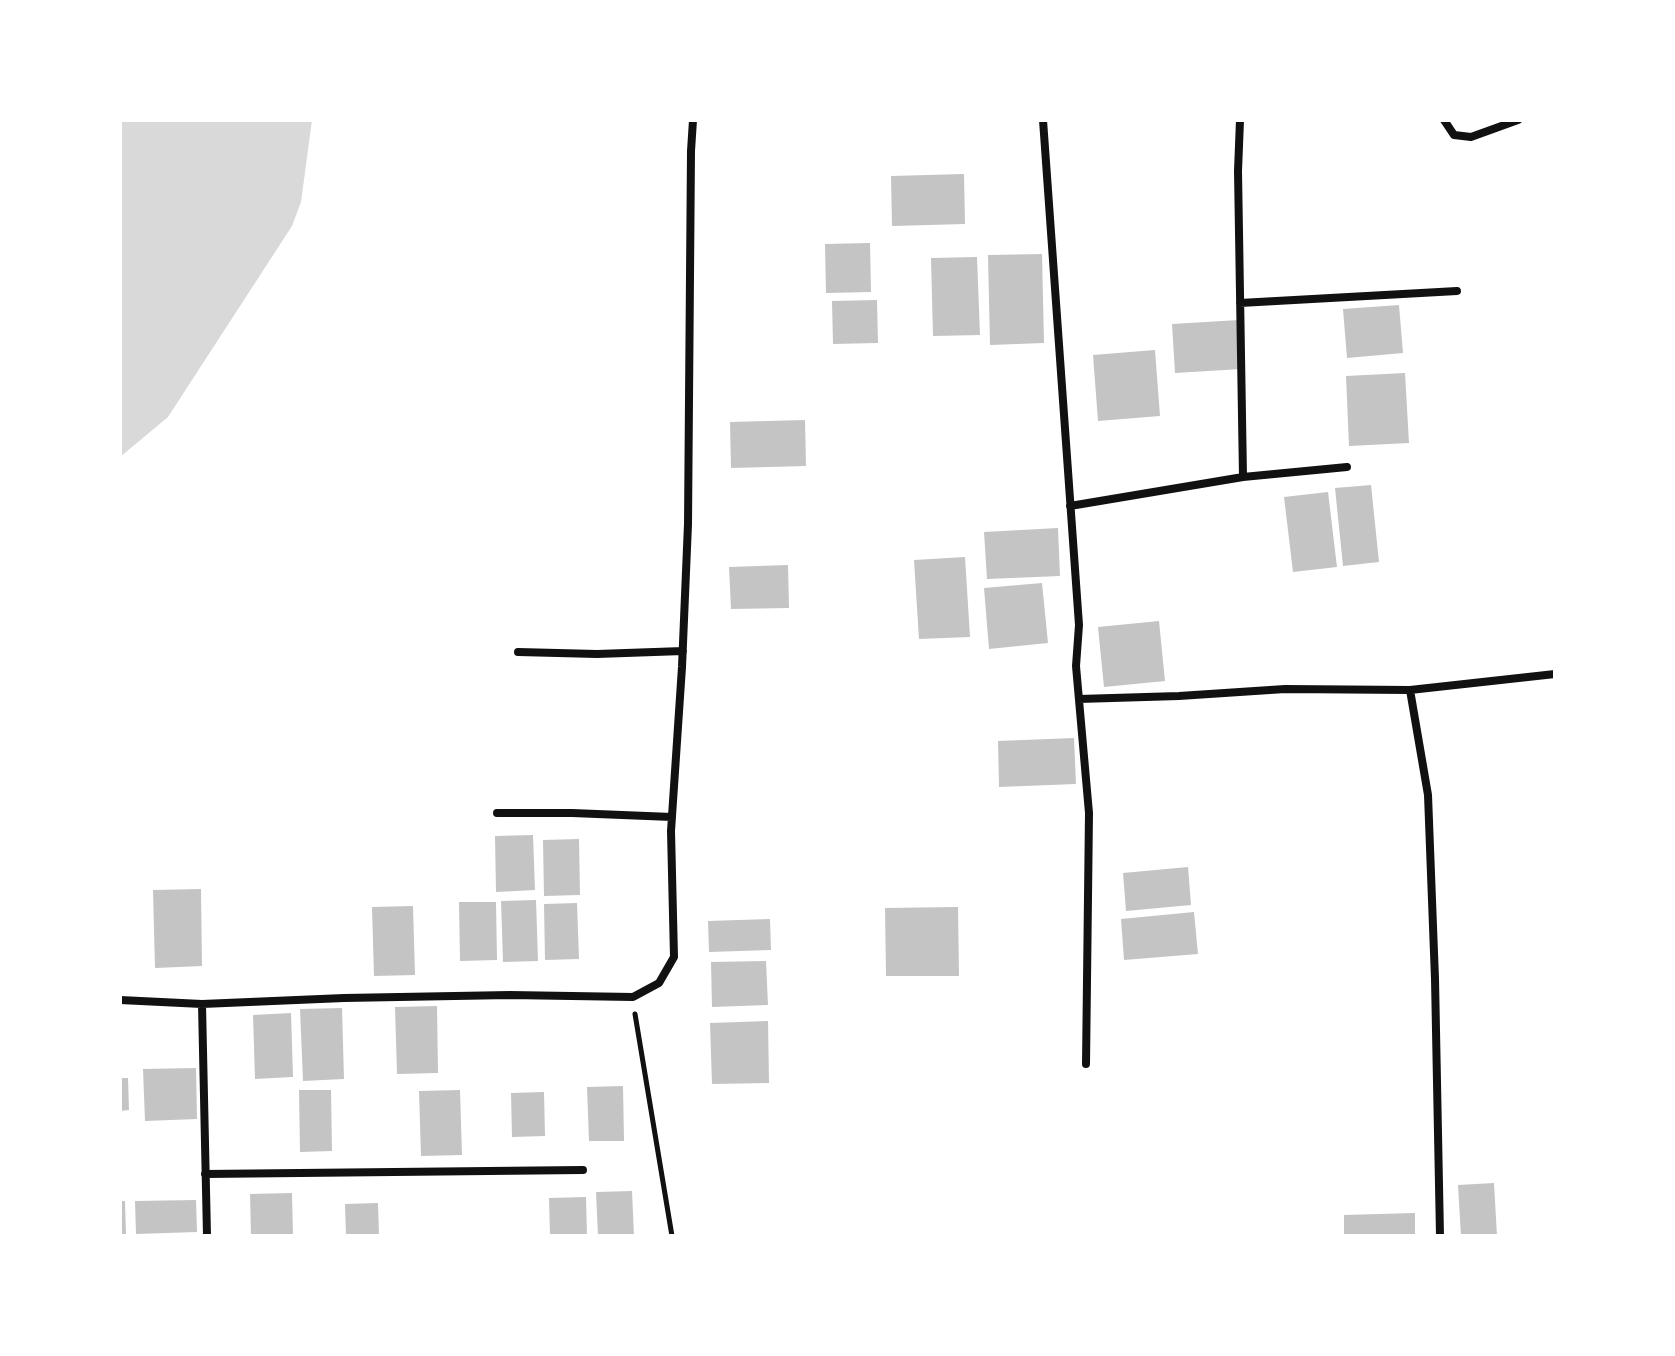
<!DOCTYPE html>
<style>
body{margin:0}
#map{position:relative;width:1675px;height:1356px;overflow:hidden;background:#fff;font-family:Poppins,sans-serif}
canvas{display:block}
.frame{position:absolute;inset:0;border:122px solid #fff;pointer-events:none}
</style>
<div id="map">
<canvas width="1675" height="1356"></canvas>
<div class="frame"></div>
</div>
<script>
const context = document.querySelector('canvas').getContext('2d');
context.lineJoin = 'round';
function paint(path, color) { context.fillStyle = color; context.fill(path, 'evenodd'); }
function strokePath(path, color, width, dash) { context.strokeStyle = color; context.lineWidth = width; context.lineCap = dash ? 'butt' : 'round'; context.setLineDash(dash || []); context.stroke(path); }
const water = new Path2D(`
 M 120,120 L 312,120 L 301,202 L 292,226 L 168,417 L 120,457 Z`);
const building = new Path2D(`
 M 964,174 L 965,224 L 892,226 L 891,176 Z
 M 870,243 L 871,292 L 826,293 L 825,244 Z
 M 1042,254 L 1044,343 L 990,345 L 988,255 Z
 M 977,257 L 980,335 L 933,336 L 931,258 Z
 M 877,300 L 878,343 L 833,344 L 832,301 Z
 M 1399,305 L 1403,353 L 1347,358 L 1343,309 Z
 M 1239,320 L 1241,369 L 1175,373 L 1172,324 Z
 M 1155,350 L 1160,416 L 1098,421 L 1093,355 Z
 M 1405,373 L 1409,443 L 1349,446 L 1346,376 Z
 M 805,420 L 806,466 L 731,468 L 730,422 Z
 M 1371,485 L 1379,562 L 1343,566 L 1335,488 Z
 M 1328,492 L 1337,567 L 1293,572 L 1284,497 Z
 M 1058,528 L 1060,576 L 987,579 L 984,532 Z
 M 965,557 L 970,637 L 919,639 L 914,560 Z
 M 788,565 L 789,608 L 731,609 L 729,567 Z
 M 1042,583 L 1048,643 L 989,649 L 984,588 Z
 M 1159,621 L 1165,681 L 1104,687 L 1098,627 Z
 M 1074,738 L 1076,784 L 999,787 L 998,741 Z
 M 533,835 L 535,890 L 496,892 L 495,836 Z
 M 579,839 L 580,895 L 544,896 L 543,840 Z
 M 1188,867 L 1191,905 L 1126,911 L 1123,873 Z
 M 201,889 L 202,966 L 155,968 L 153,890 Z
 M 536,900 L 538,961 L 503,962 L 501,901 Z
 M 459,902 L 496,902 L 497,960 L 460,961 Z
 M 577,903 L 579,959 L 545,960 L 544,904 Z
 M 413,906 L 415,975 L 374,976 L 372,907 Z
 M 958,907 L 959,976 L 886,976 L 885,908 Z
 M 1194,912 L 1198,954 L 1124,960 L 1121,919 Z
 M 770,919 L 771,950 L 709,952 L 708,921 Z
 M 766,961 L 768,1005 L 712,1007 L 711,962 Z
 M 437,1006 L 438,1073 L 397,1074 L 395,1007 Z
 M 342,1008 L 344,1079 L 303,1081 L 300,1009 Z
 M 291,1013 L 293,1077 L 255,1079 L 253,1015 Z
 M 768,1021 L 769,1083 L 712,1084 L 710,1023 Z
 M 196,1068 L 197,1119 L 145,1121 L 143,1069 Z
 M 120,1078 L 128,1078 L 129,1110 L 120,1111 Z
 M 623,1086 L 624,1141 L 589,1141 L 587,1087 Z
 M 299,1090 L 331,1090 L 332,1151 L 300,1152 Z
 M 460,1090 L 462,1155 L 421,1156 L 419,1091 Z
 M 544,1092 L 545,1136 L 512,1137 L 511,1093 Z
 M 1494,1183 L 1497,1236 L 1461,1236 L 1458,1185 Z
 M 632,1191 L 634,1236 L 598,1236 L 596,1192 Z
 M 292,1193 L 293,1236 L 251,1236 L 250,1194 Z
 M 586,1197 L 587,1236 L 550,1236 L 549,1198 Z
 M 196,1200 L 197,1232 L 136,1234 L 135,1201 Z
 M 120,1201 L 125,1201 L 126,1236 L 120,1236 Z
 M 378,1203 L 379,1236 L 346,1236 L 345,1204 Z
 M 1415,1213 L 1415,1236 L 1344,1236 L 1344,1215 Z`);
const path = new Path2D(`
 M 635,1014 L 672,1236`);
const minor = new Path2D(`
 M 1043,120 L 1079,625 L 1076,666 L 1089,813 L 1086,1064
 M 1240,120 L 1238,171 L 1243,477
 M 1444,120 L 1454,135 L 1471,137 L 1518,120
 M 1240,303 L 1457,291
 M 1070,506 L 1243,477 L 1347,467
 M 518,652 L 597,654 L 683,651
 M 1410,690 L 1428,795 L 1435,979 L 1440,1236
 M 1079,699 L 1179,696 L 1285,689 L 1410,690 L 1555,674
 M 497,813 L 572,813 L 672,817
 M 120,1000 L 202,1004 L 344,998 L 510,995 L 633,997 L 659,983 L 674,957 L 671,831 L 682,667 L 688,524 L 691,151 L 693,120
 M 202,1004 L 207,1236
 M 205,1174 L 583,1170`);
paint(water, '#d9d9d9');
paint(building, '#c4c4c4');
strokePath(path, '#111', 5);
strokePath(minor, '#111', 8);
</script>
